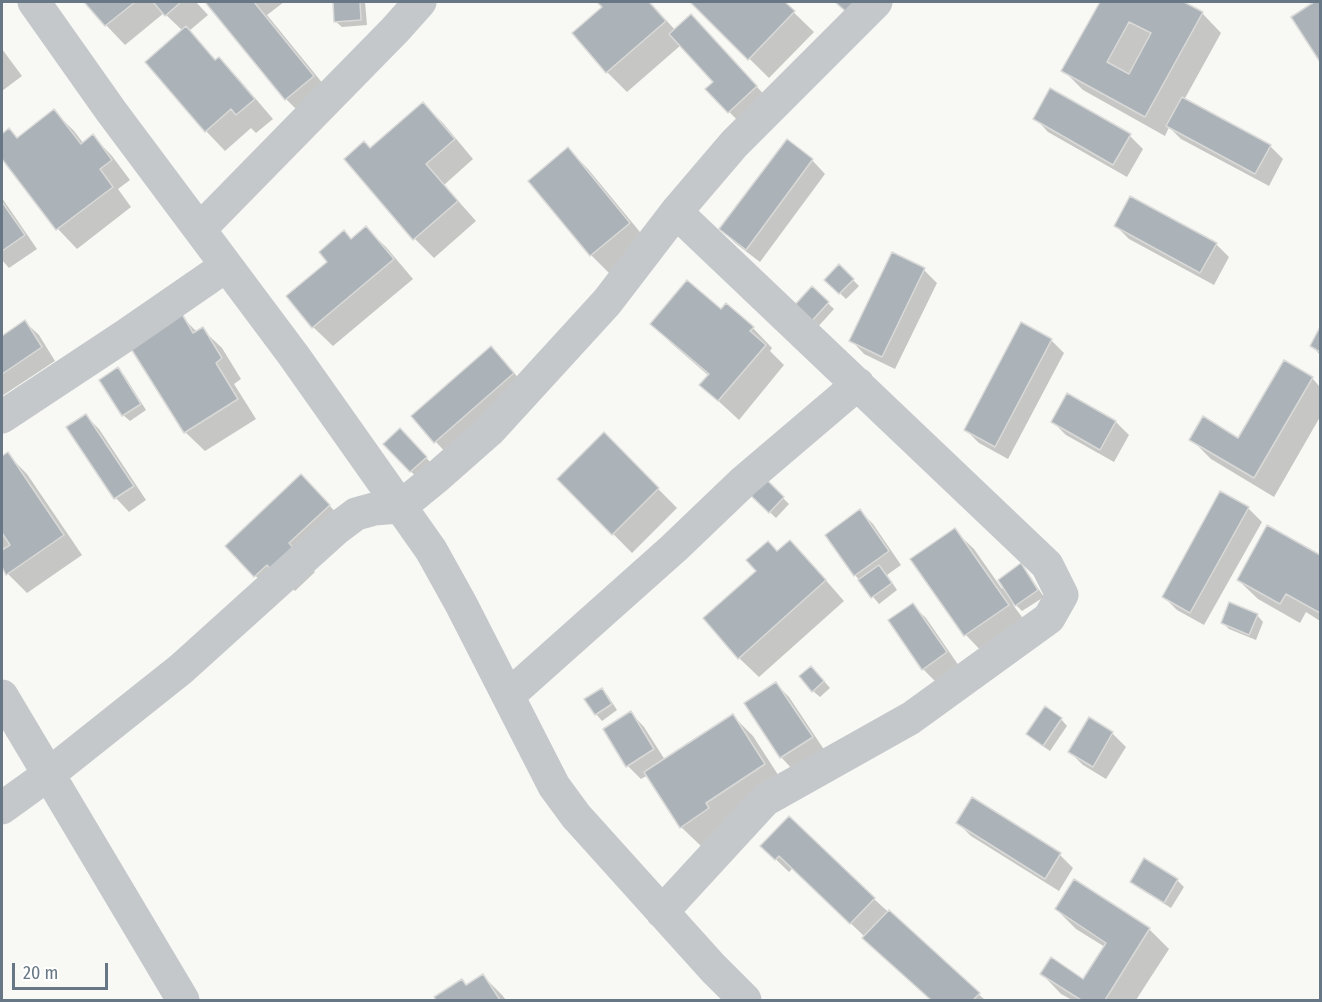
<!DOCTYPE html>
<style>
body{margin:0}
#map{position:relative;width:1322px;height:1002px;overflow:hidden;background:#f8f8f5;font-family:"Fira Sans Condensed",sans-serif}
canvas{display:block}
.frame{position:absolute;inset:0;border:3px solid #687785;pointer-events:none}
.scale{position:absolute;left:12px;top:963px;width:96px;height:27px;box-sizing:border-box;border:3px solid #687785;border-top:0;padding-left:8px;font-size:18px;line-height:21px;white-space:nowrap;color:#687785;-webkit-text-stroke:4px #fff;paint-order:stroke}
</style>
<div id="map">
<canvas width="1322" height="1002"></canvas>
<div class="frame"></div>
<div class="scale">20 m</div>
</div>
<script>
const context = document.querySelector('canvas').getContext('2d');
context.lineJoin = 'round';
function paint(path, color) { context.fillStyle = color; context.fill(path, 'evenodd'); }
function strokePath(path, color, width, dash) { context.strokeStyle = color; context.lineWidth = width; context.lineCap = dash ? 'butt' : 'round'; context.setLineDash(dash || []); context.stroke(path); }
const shadow = new Path2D(`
 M 86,2 L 196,2 L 208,15 L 189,31 L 217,61 L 219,59 L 238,78 L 273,119 L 256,133 L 251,128 L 225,151 L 206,131 L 147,62 L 183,31 L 164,13 L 125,45 L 106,25 Z
 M 207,2 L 284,2 L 267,15 L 333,96 L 305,118 L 286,99 Z
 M 334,2 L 365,2 L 367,25 L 342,27 L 335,21 Z
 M 599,2 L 650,2 L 675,30 L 704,29 L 769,100 L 742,125 L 707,89 L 715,82 L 681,45 L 627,92 L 607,72 L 574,33 L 604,7 Z
 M 692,2 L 783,2 L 814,32 L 769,78 Z
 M 1101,2 L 1181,2 L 1202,13 L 1221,33 L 1184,100 L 1270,146 L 1283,159 L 1269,186 L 1181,139 L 1169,127 L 1165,136 L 1083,90 L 1063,70 Z
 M 1317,2 L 1320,2 L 1320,59 L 1293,17 Z
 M 2,49 L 22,76 L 2,91 Z
 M 423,104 L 443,123 L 473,159 L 444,185 L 476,221 L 434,258 L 415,239 L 370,150 Z
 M 54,111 L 74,131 L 84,144 L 93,136 L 112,156 L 130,180 L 118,189 L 131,207 L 77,249 L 58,229 L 2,157 L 2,136 L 9,130 L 18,139 Z
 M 1035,118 L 1130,136 L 1143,149 L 1127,177 L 1048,132 Z
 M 787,141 L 812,160 L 825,174 L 760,262 L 735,243 L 721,229 Z
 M 568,149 L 588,169 L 649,243 L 611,275 L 591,255 L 530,181 Z
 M 2,198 L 37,249 L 9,268 L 2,260 Z
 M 1116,226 L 1216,244 L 1229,257 L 1214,285 L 1129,239 Z
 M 366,228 L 386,247 L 413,279 L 333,346 L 313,327 L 329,262 Z
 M 839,266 L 859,286 L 846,299 L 826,280 Z
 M 924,270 L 937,283 L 895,369 L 864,354 L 851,340 Z
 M 812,288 L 834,309 L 816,329 L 794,308 Z
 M 721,311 L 753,328 L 772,348 L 770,351 L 784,365 L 739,420 L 701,385 L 709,376 L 671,343 L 652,324 Z
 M 181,316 L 197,332 L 202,329 L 222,348 L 241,379 L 234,384 L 256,419 L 205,451 L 185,432 Z
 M 25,322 L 39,335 L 55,361 L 2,396 L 2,338 Z
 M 1320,330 L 1320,355 L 1312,346 Z
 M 1051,340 L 1064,353 L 1008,459 L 979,443 L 966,430 Z
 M 504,361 L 526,387 L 448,455 L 413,417 Z
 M 118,369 L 124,375 L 146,410 L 130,421 L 123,415 L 101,380 Z
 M 1312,378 L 1320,387 L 1320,417 L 1274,497 L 1211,459 L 1191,439 L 1238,440 Z
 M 86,416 L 99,429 L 146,500 L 129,512 L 116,498 L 68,428 Z
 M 1053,422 L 1116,422 L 1129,435 L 1114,462 L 1066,435 Z
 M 400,430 L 432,464 L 417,478 L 386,444 Z
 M 604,434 L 677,508 L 632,553 L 559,479 Z
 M 7,454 L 27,474 L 82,555 L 27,593 L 8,574 L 2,565 L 2,458 Z
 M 762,477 L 789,504 L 776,518 L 748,491 Z
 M 1221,493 L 1248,508 L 1262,522 L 1204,625 L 1177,610 L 1163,596 Z
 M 321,496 L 348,526 L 308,564 L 315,572 L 295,591 L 288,584 L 275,596 L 227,546 Z
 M 860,511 L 873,524 L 901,565 L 887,575 L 897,590 L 879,604 L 855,575 Z
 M 1267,527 L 1320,557 L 1320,621 L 1306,612 L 1300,623 L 1258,599 L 1238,580 Z
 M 954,530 L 974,549 L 1002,589 L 1021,565 L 1027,572 L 1044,597 L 1022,611 L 1015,604 L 1013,605 L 1028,625 L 985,655 L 966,635 L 912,560 Z
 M 790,542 L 809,561 L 844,601 L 759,677 L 739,658 L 778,553 Z
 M 912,605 L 926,618 L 959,666 L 936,682 L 923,669 Z
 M 1257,615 L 1263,622 L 1256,640 L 1229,629 L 1223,623 Z
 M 818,674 L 830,688 L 820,697 L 813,691 Z
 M 776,684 L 789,697 L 825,751 L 794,771 L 781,757 Z
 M 602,690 L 608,696 L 617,710 L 602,721 L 596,714 Z
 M 631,713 L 644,727 L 665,760 L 733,716 L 753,736 L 784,784 L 701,846 L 681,827 L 648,775 L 641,779 L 628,766 Z
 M 1061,719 L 1067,726 L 1050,751 L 1034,740 L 1028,734 Z
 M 1090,719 L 1112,733 L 1126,747 L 1106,779 L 1083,765 L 1070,752 Z
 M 973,800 L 1060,855 L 1073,868 L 1059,891 L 971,836 L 958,823 Z
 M 762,846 L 874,899 L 985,1000 L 931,1000 L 884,958 L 865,938 L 865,937 L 793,868 L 789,872 Z
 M 1145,860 L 1177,880 L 1184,887 L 1171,908 L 1139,888 L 1132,882 Z
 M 1075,881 L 1149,929 L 1169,949 L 1136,1000 L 1072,1000 L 1061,994 L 1042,974 L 1084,981 L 1105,947 L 1076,929 L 1056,909 Z
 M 483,976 L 502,995 L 506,1000 L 438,1000 L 436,997 L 467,986 Z`);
const building = new Path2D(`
 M 84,2 L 135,2 L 105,26 Z
 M 153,2 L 181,2 L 165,16 Z
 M 205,2 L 254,2 L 314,76 L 285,100 Z
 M 333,2 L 360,2 L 361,20 L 334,22 Z
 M 597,2 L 649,2 L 666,21 L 606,73 L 572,33 L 602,7 Z
 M 690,2 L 785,2 L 795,11 L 748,60 Z
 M 835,2 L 862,2 L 850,15 Z
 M 1100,2 L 1184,2 L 1203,12 L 1145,117 L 1061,71 ZM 1129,22 L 1151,33 L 1129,74 L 1107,62 Z
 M 1314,2 L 1320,2 L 1320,62 L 1291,17 Z
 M 691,14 L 757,86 L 728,113 L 705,89 L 713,82 L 669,34 Z
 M 186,26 L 215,60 L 219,57 L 255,99 L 236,115 L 231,109 L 205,132 L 145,62 Z
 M 1050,88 L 1131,134 L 1113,165 L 1033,119 Z
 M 1182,97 L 1271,145 L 1255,174 L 1166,126 Z
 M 423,102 L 455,139 L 426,164 L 458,201 L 413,240 L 344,159 L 364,141 L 370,148 Z
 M 54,109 L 81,144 L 93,134 L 112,160 L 100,169 L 113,187 L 56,230 L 2,159 L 2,134 L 9,128 L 17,138 Z
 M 787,139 L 813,159 L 746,250 L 719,229 Z
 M 568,147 L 630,223 L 590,256 L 528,181 Z
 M 1130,196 L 1217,243 L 1200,273 L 1114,226 Z
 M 2,202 L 25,235 L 2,251 Z
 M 366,226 L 394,259 L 312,328 L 286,296 L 327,262 L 319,252 L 344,230 L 351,239 Z
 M 892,252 L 925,268 L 882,357 L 849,341 Z
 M 839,264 L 854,279 L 839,294 L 824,280 Z
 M 687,280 L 721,309 L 726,303 L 754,327 L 750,331 L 766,345 L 718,401 L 699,385 L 709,374 L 650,324 Z
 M 812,286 L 829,302 L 809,324 L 792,308 Z
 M 182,314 L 193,333 L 203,327 L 222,358 L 216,363 L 238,399 L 184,433 L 130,347 Z
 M 25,320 L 42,347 L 2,374 L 2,336 Z
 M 1021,322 L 1052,339 L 995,447 L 964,430 Z
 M 1320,327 L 1320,352 L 1310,346 Z
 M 491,346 L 514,373 L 434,443 L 411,416 Z
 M 1284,360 L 1313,377 L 1254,478 L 1189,440 L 1203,416 L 1238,438 Z
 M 118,367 L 141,404 L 122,416 L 99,380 Z
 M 1067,393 L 1116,421 L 1100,450 L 1051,422 Z
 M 86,414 L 134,486 L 114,499 L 66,427 Z
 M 400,428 L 427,457 L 410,472 L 383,444 Z
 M 604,432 L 659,488 L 612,535 L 557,479 Z
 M 8,452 L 64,535 L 6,575 L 2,567 L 2,550 L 10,545 L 2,533 L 2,456 Z
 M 301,474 L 330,505 L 289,543 L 297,552 L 274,573 L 267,565 L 254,577 L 225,546 Z
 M 762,475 L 784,497 L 769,513 L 746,491 Z
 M 1220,491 L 1249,507 L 1190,613 L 1162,597 Z
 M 860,509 L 889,551 L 854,576 L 825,535 Z
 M 1267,525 L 1320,555 L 1320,613 L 1286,594 L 1280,604 L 1237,580 Z
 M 955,528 L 1009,605 L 964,636 L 910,559 Z
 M 790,540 L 826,580 L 738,659 L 703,618 L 756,571 L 746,560 L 768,541 L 777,551 Z
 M 1021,563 L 1038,590 L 1015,606 L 998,580 Z
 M 879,565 L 892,583 L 871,598 L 858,580 Z
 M 1229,602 L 1258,614 L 1249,635 L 1221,623 Z
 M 913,603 L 947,652 L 922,670 L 888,620 Z
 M 811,666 L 824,681 L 812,692 L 799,676 Z
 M 776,682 L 813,737 L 780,758 L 744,703 Z
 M 602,688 L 612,704 L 595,715 L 584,699 Z
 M 1045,706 L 1062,718 L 1043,746 L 1026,734 Z
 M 631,711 L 654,749 L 626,767 L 603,729 Z
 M 733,714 L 765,764 L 706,803 L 709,808 L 680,828 L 644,772 Z
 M 1089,717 L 1113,732 L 1093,767 L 1068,752 Z
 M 972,797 L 1061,853 L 1045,879 L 956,823 Z
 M 789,816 L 875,898 L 850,924 L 779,856 L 775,860 L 760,846 Z
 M 1144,858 L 1178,879 L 1164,903 L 1130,882 Z
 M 1074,879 L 1150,928 L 1105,1000 L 1081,1000 L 1040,974 L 1051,957 L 1083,979 L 1106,943 L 1055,909 Z
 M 889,910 L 980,993 L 973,1000 L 931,1000 L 862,938 Z
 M 483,974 L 500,1000 L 436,1000 L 434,997 L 462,979 L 466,985 Z`);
const minor = new Path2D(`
 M 34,2 L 111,111 L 294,356 L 431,550 L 461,604 L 554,786 L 576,816 L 713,968 L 745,1000
 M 200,229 L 395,30 L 420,2
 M 2,417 L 126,335 L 226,266
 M 2,696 L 183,1000
 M 508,696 L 674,548 L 744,481 L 858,384
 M 2,808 L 49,774 L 181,669 L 336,529 L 356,514 L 374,509 L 400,507 L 438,476 L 489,431 L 607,302 L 676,212 L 734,144 L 876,2
 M 662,912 L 765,800 L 911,718 L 1049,618 L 1062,595 L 1047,565 L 676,212`);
paint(shadow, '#0003');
paint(building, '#abb2b8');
strokePath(building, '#d9dad8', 1.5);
strokePath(minor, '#c4c8cb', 33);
</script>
